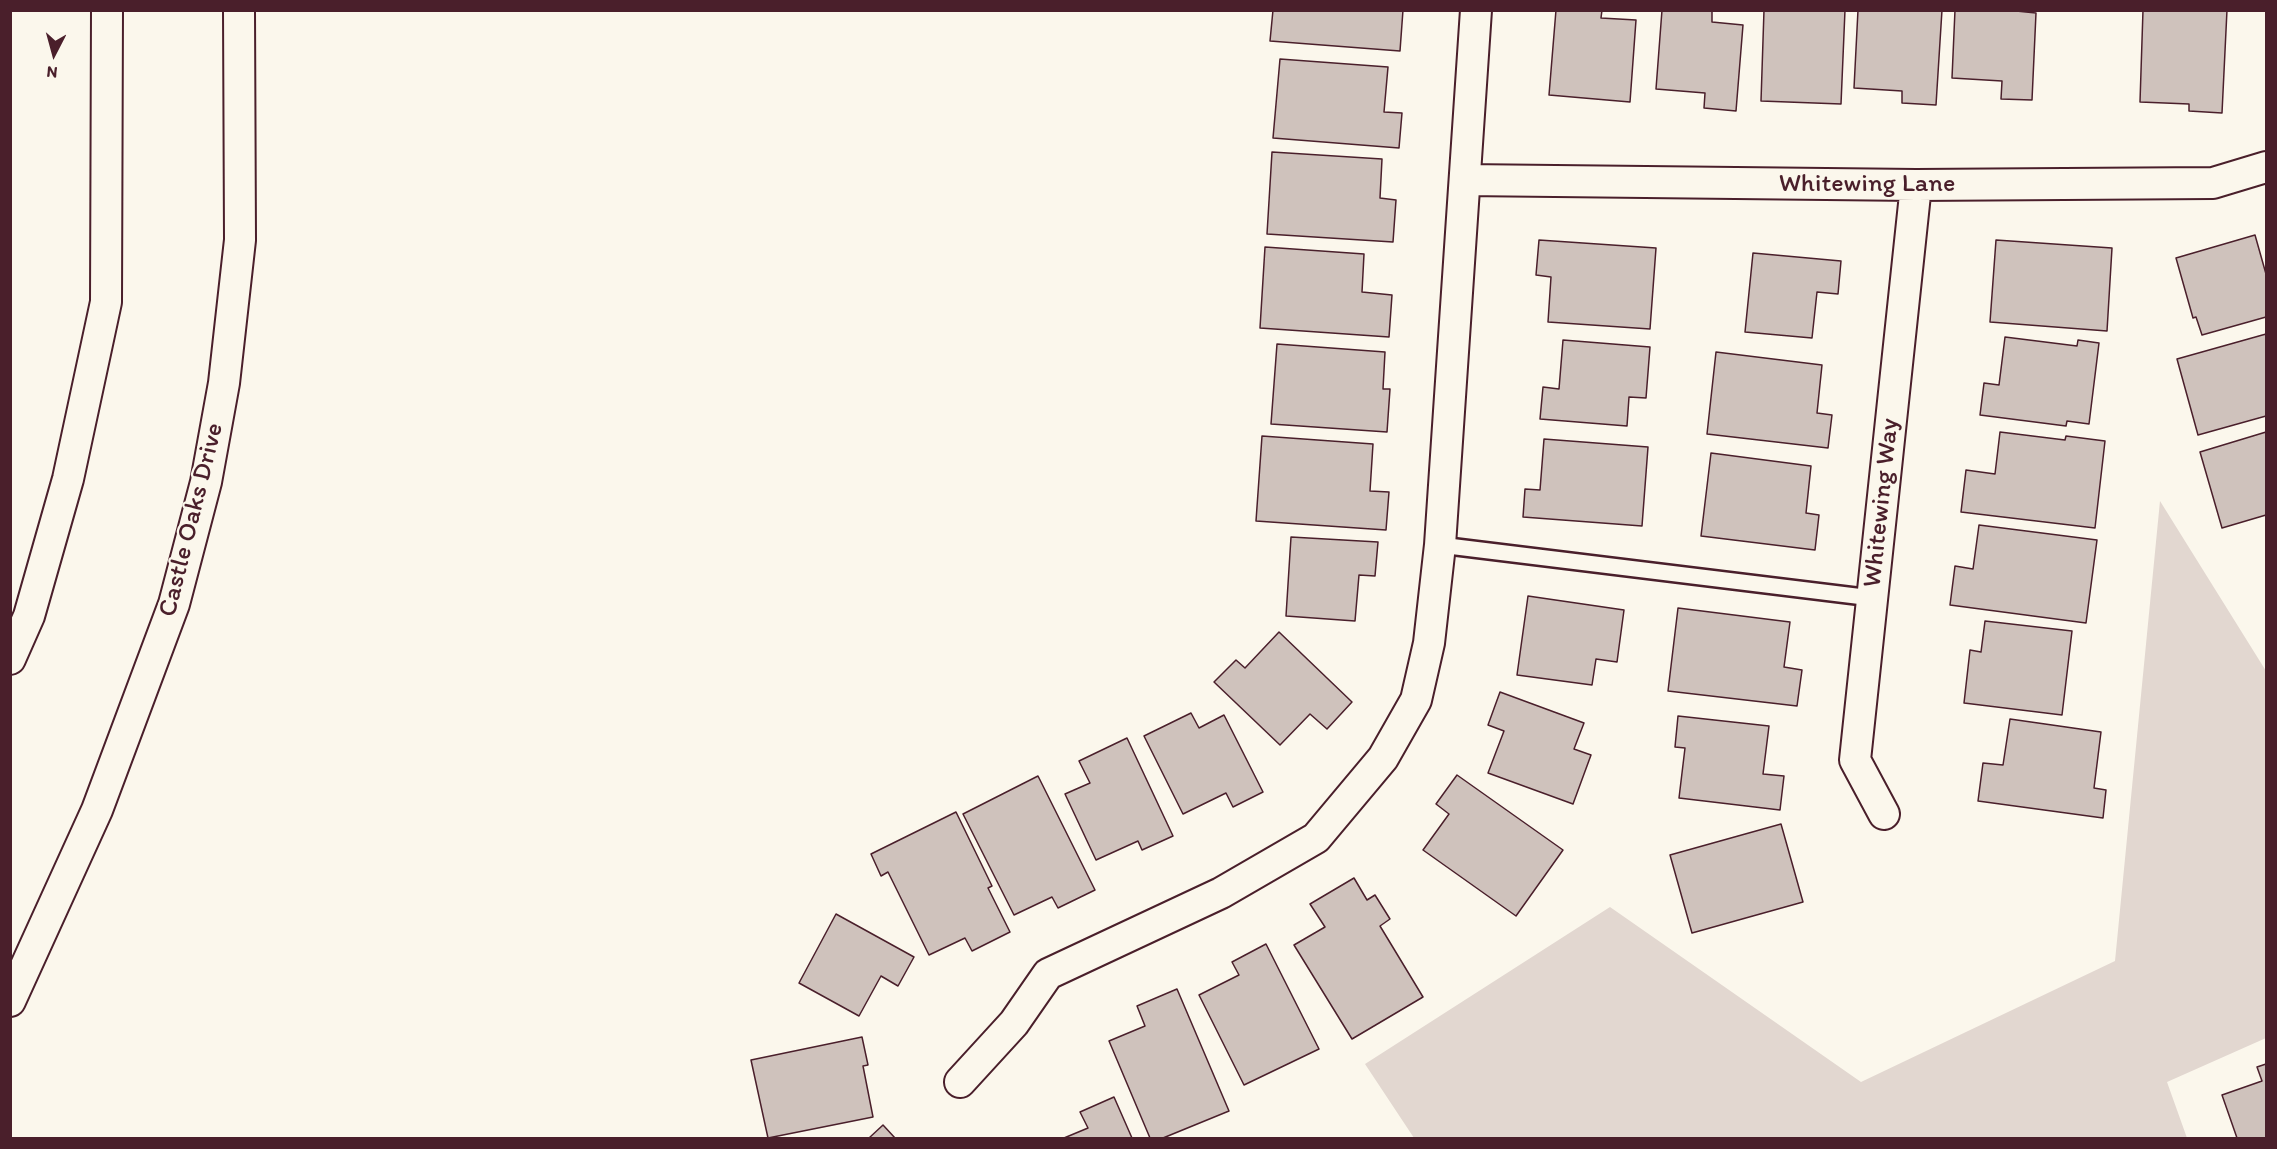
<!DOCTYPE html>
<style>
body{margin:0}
#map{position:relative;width:2277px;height:1149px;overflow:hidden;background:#fbf7ec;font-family:Itim,sans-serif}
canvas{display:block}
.frame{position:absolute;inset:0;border:12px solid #4a1f2b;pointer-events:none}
.north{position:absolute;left:24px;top:24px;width:60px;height:60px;-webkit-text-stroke:4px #fbf7ec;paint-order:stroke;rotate:186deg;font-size:16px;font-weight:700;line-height:24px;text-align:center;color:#4a1f2b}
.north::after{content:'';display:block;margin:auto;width:21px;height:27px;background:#4a1f2b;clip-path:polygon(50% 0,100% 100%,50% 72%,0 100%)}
</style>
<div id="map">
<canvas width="2277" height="1149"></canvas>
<div class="frame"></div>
<div class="north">N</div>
</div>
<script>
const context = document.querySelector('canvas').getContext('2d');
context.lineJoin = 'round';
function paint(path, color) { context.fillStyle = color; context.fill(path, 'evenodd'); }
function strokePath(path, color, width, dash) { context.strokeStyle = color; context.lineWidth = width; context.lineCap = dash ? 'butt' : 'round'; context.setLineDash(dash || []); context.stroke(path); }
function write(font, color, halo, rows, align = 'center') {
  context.font = font + ' Itim,sans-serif'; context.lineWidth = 4.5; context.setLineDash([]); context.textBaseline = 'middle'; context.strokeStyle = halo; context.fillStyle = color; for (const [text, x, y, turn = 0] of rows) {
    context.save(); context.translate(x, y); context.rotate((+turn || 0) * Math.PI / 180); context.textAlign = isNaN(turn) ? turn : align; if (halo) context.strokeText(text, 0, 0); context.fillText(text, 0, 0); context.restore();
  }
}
const green = new Path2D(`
 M 2160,501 L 2266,671 L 2266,1038 L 2167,1082 L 2187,1138 L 1414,1138 L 1365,1064 L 1610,907 L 1861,1082 L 2115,961 Z`);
const building = new Path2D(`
 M 1273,10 L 1403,10 L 1400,51 L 1270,41 Z
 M 1556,10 L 1602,10 L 1601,18 L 1636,20 L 1630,102 L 1549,95 Z
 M 1662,10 L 1712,10 L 1712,22 L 1743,25 L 1736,111 L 1704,108 L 1705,93 L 1656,89 Z
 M 1764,10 L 1845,10 L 1841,104 L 1761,101 Z
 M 1858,10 L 1942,10 L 1936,105 L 1902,103 L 1902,91 L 1854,88 Z
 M 1955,10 L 2006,10 L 2036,13 L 2032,100 L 2001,99 L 2002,81 L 1952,78 Z
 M 2143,10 L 2227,10 L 2222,113 L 2189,111 L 2189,104 L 2140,102 Z
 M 1280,59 L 1388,67 L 1384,112 L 1402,113 L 1399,148 L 1273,138 Z
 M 1272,152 L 1382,159 L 1380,198 L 1396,200 L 1393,242 L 1267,234 Z
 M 2255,235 L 2266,274 L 2266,317 L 2202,335 L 2196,317 L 2193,318 L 2176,258 Z
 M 1539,240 L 1656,248 L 1650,329 L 1548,322 L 1551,277 L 1536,275 Z
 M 1996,240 L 2112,248 L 2107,331 L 1990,322 Z
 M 1265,247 L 1364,254 L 1362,292 L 1392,295 L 1389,337 L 1260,328 Z
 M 1753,253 L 1841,261 L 1838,294 L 1817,292 L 1812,338 L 1745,332 Z
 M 2266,334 L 2266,416 L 2198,435 L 2177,359 Z
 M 2005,337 L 2077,346 L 2078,340 L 2099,343 L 2089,424 L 2067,421 L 2066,426 L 1980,415 L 1984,383 L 1999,385 Z
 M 1563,340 L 1650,347 L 1646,398 L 1629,397 L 1627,426 L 1540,419 L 1543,387 L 1559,389 Z
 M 1277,344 L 1385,352 L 1383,389 L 1390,389 L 1387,432 L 1271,424 Z
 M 1716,352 L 1822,365 L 1817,413 L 1832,415 L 1828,448 L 1707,434 Z
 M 2000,432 L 2065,440 L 2066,436 L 2105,441 L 2095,528 L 1961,512 L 1966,470 L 1995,474 Z
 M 2266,432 L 2266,515 L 2222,528 L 2200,452 Z
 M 1262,436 L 1373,444 L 1370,491 L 1389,492 L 1386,530 L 1256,521 Z
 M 1544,439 L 1648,447 L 1642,526 L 1523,517 L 1525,489 L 1540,490 Z
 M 1711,453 L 1811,466 L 1806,513 L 1819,515 L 1815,550 L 1701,536 Z
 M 1979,525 L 2097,540 L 2086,623 L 1950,605 L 1955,566 L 1973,569 Z
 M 1291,537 L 1378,542 L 1375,576 L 1359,575 L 1355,621 L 1286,616 Z
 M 1528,596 L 1624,610 L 1617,662 L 1596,659 L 1592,685 L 1517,675 Z
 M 1678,608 L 1790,622 L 1784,667 L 1802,670 L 1797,706 L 1668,691 Z
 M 1985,621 L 2072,631 L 2062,715 L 1964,703 L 1970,650 L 1981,652 Z
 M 1279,632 L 1352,702 L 1327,729 L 1310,714 L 1280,745 L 1214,682 L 1236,660 L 1245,668 Z
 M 1500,692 L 1584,723 L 1574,749 L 1591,755 L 1573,804 L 1488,773 L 1504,731 L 1488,725 Z
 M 1191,713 L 1199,728 L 1224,715 L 1263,792 L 1233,807 L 1226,793 L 1183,814 L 1144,736 Z
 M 1678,716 L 1769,726 L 1763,774 L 1784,776 L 1780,810 L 1679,798 L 1685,748 L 1675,747 Z
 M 2010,719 L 2101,732 L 2094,788 L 2106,790 L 2103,818 L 1978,801 L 1983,763 L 2003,765 Z
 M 1127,738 L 1173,836 L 1142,850 L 1138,841 L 1096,860 L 1065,794 L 1090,783 L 1079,761 Z
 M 1457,775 L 1563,850 L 1516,916 L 1423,850 L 1449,814 L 1436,804 Z
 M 1038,776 L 1095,890 L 1058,908 L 1052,897 L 1014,915 L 963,814 Z
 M 956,812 L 992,886 L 988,888 L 1010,932 L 972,951 L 965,938 L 929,955 L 888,872 L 881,876 L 871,854 Z
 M 1781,824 L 1803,902 L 1692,933 L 1670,855 Z
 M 1354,878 L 1367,900 L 1375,895 L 1390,919 L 1380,926 L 1423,997 L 1352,1039 L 1294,945 L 1325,927 L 1310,904 Z
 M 836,914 L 914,957 L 898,986 L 881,976 L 859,1016 L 799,983 Z
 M 1266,944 L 1319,1049 L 1244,1085 L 1199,995 L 1239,975 L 1232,962 Z
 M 1177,989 L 1229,1111 L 1163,1138 L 1150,1138 L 1109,1041 L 1145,1026 L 1137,1006 Z
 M 862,1037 L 868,1065 L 863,1066 L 873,1117 L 768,1138 L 751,1060 Z
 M 2266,1064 L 2266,1138 L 2237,1138 L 2222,1095 L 2262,1081 L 2257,1067 Z
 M 1114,1097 L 1132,1138 L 1064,1138 L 1088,1128 L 1080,1112 Z
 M 883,1125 L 895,1138 L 869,1138 Z`);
const lane = new Path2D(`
 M 1440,545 L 1872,598`);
const street = new Path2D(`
 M 1465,180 L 1916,185 L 2213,183 L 2266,167
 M 10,659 L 29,616 L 68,479 L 106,302 L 107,10
 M 1884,814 L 1855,760 L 1916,185
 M 10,1001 L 97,810 L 174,604 L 206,482 L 224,383 L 240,240 L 239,10
 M 960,1082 L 1014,1023 L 1048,974 L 1221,893 L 1316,838 L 1383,758 L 1416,700 L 1429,643 L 1440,545 L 1476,10`);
const streetNames = [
 ["Whitewing Lane",1867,184],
 ["Whitewing Way",1882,503,-84],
 ["Castle Oaks Drive",192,520,-76]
];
paint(green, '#e2d7d0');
paint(building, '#cfc2bc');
strokePath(building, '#4a1f2b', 1.5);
strokePath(lane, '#4a1f2b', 20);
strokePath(street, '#4a1f2b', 34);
strokePath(lane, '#fbf7ec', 15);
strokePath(street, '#fbf7ec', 30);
write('26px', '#4a1f2b', '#fbf7ec', streetNames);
</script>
